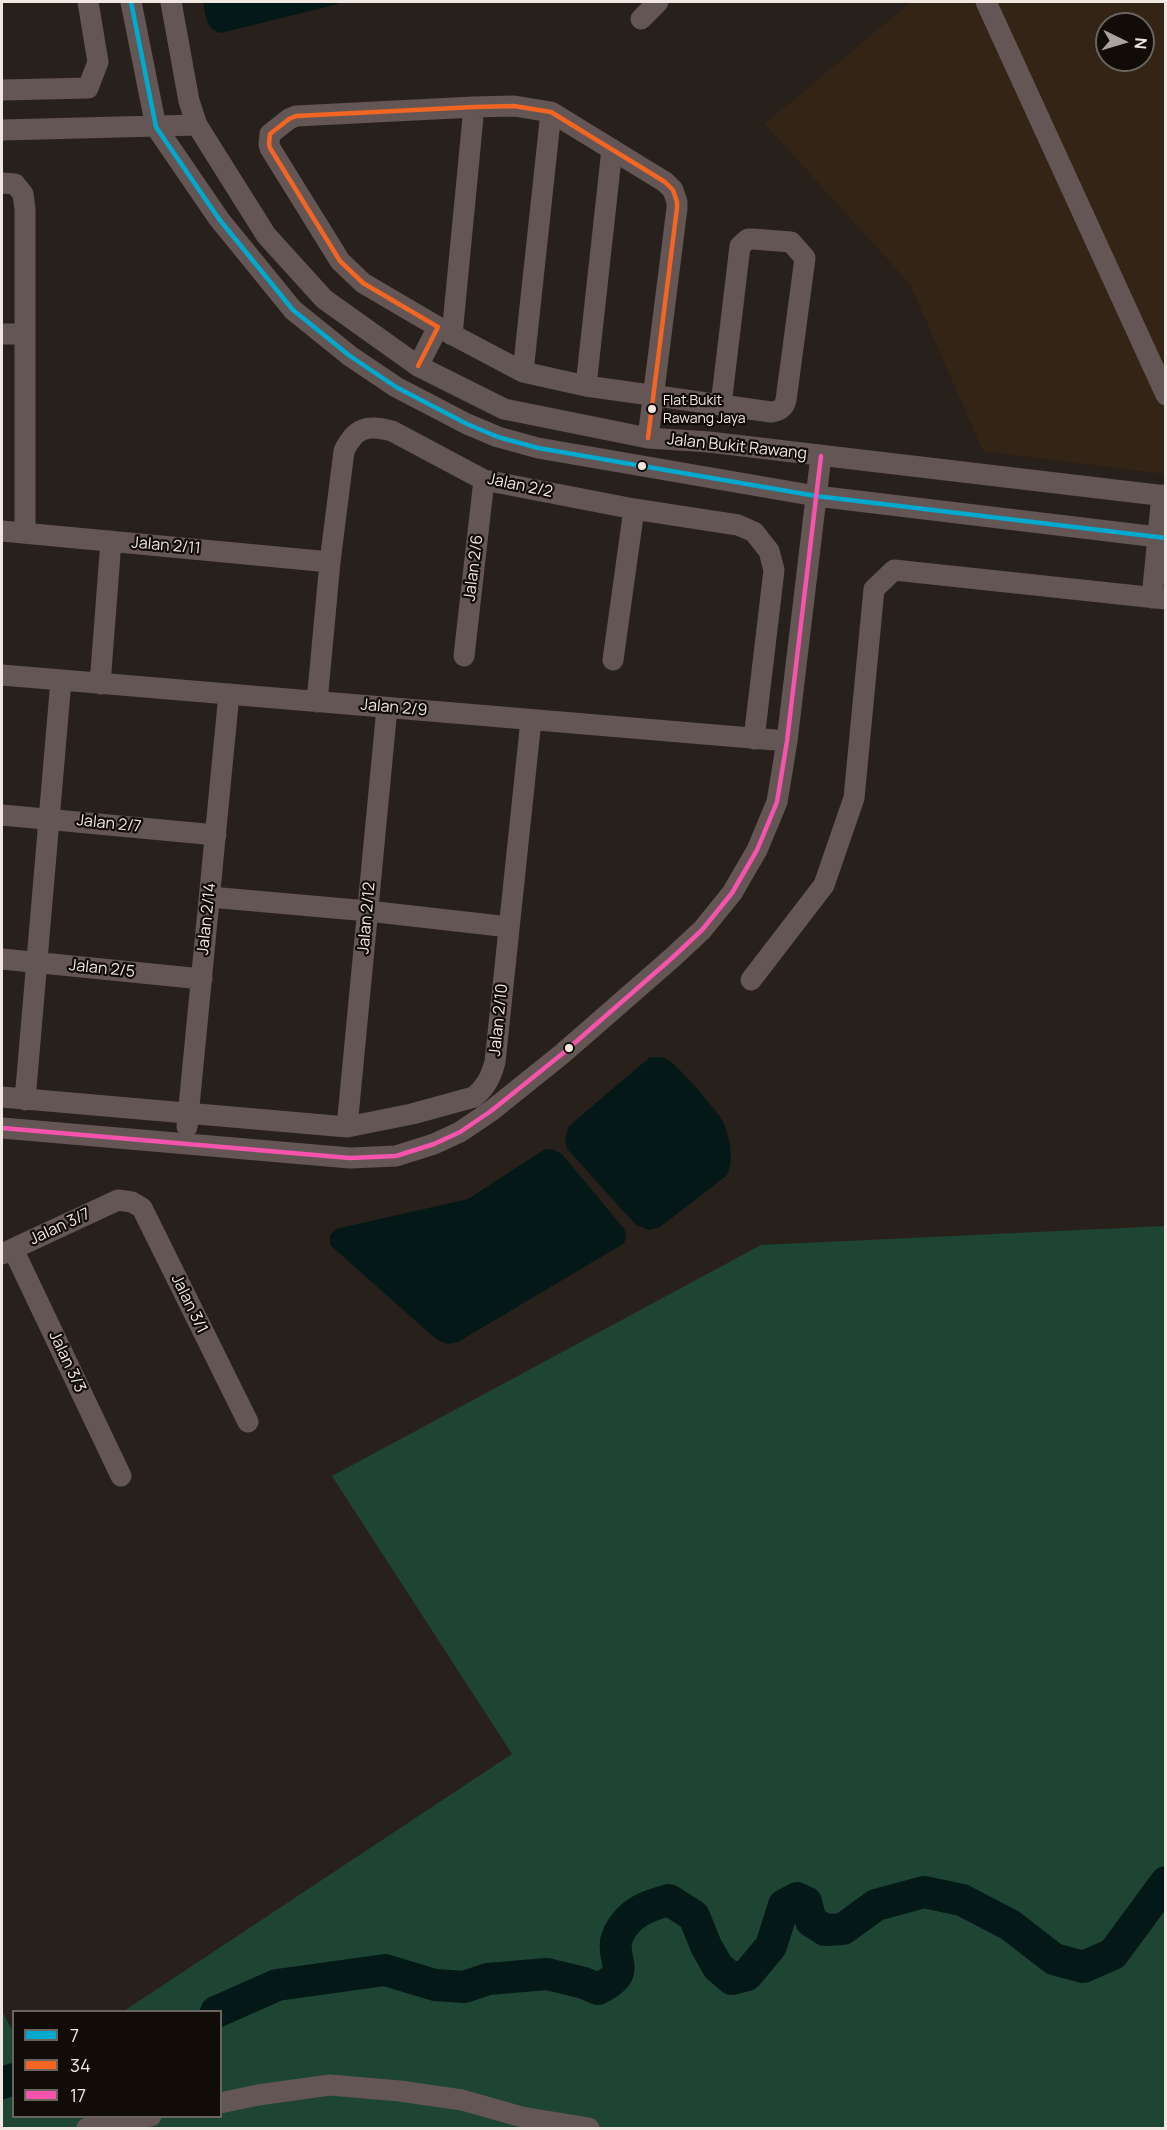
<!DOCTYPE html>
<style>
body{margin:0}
#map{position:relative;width:1167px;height:2130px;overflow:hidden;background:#28211b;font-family:Manrope,sans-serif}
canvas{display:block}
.frame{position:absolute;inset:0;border:3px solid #f0e7e0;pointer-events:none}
.legend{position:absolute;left:12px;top:2010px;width:210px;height:108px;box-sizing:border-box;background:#110c08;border:2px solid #6a645e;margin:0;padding:8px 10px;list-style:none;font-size:18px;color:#f0e7e0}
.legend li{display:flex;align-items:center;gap:12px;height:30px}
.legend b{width:30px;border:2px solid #6a645e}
.north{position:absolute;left:1095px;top:12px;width:60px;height:60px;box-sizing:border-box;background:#110c08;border:2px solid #6a645e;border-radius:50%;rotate:95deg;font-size:16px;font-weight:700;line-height:24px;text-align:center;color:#f0e7e0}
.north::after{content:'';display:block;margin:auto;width:21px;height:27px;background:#aaa29b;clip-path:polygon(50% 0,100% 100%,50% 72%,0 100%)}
</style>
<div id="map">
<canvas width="1167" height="2130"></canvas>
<div class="frame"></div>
<ul class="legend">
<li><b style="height:8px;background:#00a9ce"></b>7</li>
<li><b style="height:8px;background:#f26522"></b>34</li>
<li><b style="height:8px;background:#f653ac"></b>17</li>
</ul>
<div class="north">N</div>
</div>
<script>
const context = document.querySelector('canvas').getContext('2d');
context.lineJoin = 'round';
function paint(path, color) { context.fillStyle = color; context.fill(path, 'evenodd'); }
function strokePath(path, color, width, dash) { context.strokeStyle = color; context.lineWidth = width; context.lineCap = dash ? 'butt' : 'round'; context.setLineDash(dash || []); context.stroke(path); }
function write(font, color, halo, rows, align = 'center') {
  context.font = font + ' Manrope,sans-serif'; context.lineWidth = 4.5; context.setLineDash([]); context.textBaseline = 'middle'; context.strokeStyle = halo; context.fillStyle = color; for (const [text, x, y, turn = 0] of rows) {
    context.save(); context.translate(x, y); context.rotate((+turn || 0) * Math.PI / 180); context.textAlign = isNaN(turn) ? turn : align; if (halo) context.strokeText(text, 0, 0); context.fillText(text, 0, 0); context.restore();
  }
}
const built = new Path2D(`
 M 911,2 L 1165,2 L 1165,474 L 983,451 L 910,284 L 765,124 ZM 1107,24 L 1143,24 L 1143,60 L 1107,60 Z`);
const green = new Path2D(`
 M 1165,1226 L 1165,2128 L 2,2128 L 2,2011 L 13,2032 L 14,2116 L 220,2116 L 220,2012 L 124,2011 L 512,1754 L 332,1476 L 761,1245 Z`);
const water = new Path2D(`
 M 203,2 L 339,2 L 338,4 L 221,33 C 205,30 206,15 203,2 Z
 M 650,1057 C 657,1057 663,1056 668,1060 C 677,1064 715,1109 721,1118 C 729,1133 736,1161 726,1176 L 660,1227 L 649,1230 L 636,1225 L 568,1150 L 565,1139 L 569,1126 Z
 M 547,1149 L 552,1149 L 562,1154 L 625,1230 L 626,1239 L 623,1244 L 458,1342 L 448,1344 L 437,1340 L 330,1245 L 330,1235 L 336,1229 L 468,1199 L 542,1151 Z`);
const river = new Path2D(`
 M 216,2012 L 277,1985 L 385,1970 L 435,1985 L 464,1987 L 488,1979 L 547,1974 L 584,1983 L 598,1989 C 632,1972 613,1966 616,1941 C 616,1940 619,1934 619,1933 C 630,1912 647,1906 669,1900 L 694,1916 L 706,1946 L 718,1967 L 732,1979 L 747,1975 L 771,1946 L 784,1905 L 797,1898 L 806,1902 L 811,1921 L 825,1930 L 843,1929 L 876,1905 L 924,1892 L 962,1900 L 1010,1925 L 1054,1959 L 1083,1967 L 1113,1954 L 1166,1882
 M 2,2083 L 14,2079`);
const minor = new Path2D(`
 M 131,2 L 156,127 L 219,219 L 293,310 L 350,356 L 396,387 L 467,424 L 498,437 L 538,448 L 816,496 L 1166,538
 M 171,2 L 189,101 L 197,125 L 266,235 L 324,299 L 418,366 L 504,409 L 648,438 L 709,442 L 1166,496
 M 986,2 L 1166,395
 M 641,19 L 658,2
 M 2,90 L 88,88 L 98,62 L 88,2
 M 2,130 L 197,125
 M 2,183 L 15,184 L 23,194 L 25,209 L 25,533
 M 438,327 L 523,372 L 586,386 L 771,412 C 780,411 784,408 786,400 L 805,258 L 791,242 L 753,239 L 748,239 L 740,246 L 721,405
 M 2,334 L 24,334
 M 452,335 L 474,107
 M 418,366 L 438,327 L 363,283 L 340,261 L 270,148 L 269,144 L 270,134 L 289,119 L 296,116 L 474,107 L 514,106 L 551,112 L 665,182 L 673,190 L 677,202 L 677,208 L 648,438
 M 523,372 L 551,112
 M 586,386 L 612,149
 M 2,531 L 330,562
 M 1152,598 L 1162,495
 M 464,656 L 484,480
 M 613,660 L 634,509
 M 2,675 L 787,741
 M 100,684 L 111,541
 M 317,702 L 330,562 L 344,451 C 355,428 367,424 392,431 L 484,480 L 634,509 L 738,525 L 754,532 L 769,551 L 774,570 L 754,739
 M 2,815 L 216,835
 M 210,897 L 368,911 L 509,927
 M 2,959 L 202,979
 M 751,980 L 824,885 L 854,798 L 874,589 L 894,570 L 1166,599
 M 2,1097 L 347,1127 L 412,1114 L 474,1097 C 486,1087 491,1077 495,1062 L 531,720
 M 25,1100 L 61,680
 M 187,1127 L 229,694
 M 347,1127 L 387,708
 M 2,1128 L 350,1158 L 396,1156 L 434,1144 L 460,1132 L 491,1111 L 562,1054 L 672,958 L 702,930 L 732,893 L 757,850 L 777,802 L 787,741 L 821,456
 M 13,1249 L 121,1476
 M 2,1254 L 118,1200 L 132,1202 L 142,1208 L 248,1422
 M 220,2103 L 258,2095 L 330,2085 L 400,2091 L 462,2100 L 522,2117 L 589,2128
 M 87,2128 L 151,2116`);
const bus1 = new Path2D(`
 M 131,2 L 156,127 L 219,219 L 293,310 L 350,356 L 396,387 L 467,424 L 498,437 L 538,448 L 816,496 L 1166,538`);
const bus2 = new Path2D(`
 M 418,366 L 438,327 L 363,283 L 340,261 L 270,148 L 269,144 L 270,134 L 289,119 L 296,116 L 474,107 L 514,106 L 551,112 L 665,182 L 673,190 L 677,202 L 677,208 L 648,438`);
const bus3 = new Path2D(`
 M 2,1128 L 350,1158 L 396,1156 L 434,1144 L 460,1132 L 491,1111 L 562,1054 L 672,958 L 702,930 L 732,893 L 757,850 L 777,802 L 787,741 L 821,456`);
const markers = [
 [652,409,5,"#f0e7e0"],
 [642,466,5,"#f0e7e0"],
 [569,1048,5,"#f0e7e0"]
];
const busNames = [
 ["Flat Bukit",663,401],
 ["Rawang Jaya",663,419]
];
const streetNames = [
 ["Jalan Bukit Rawang",737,447,6],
 ["Jalan 2/2",520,486,12],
 ["Jalan 2/11",166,546,5],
 ["Jalan 2/6",474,568,-83],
 ["Jalan 2/9",394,708,5],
 ["Jalan 2/7",109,824,6],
 ["Jalan 2/12",367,918,-85],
 ["Jalan 2/14",207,919,-84],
 ["Jalan 2/5",102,969,6],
 ["Jalan 2/10",499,1020,-84],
 ["Jalan 3/7",60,1227,-25],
 ["Jalan 3/1",189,1304,64],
 ["Jalan 3/3",67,1362,65]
];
paint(built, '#342416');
paint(green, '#1e4433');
paint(water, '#041818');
strokePath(river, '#041818', 32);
strokePath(minor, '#645655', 21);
strokePath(bus1, '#00a9ce', 4.5);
strokePath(bus2, '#f26522', 4.5);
strokePath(bus3, '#f653ac', 4.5);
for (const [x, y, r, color] of markers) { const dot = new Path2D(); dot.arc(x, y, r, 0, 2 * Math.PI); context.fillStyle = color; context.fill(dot); strokePath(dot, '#110c08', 2); }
write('14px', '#f0e7e0', '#110c08', busNames, 'left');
write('16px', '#f0e7e0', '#110c08', streetNames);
</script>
